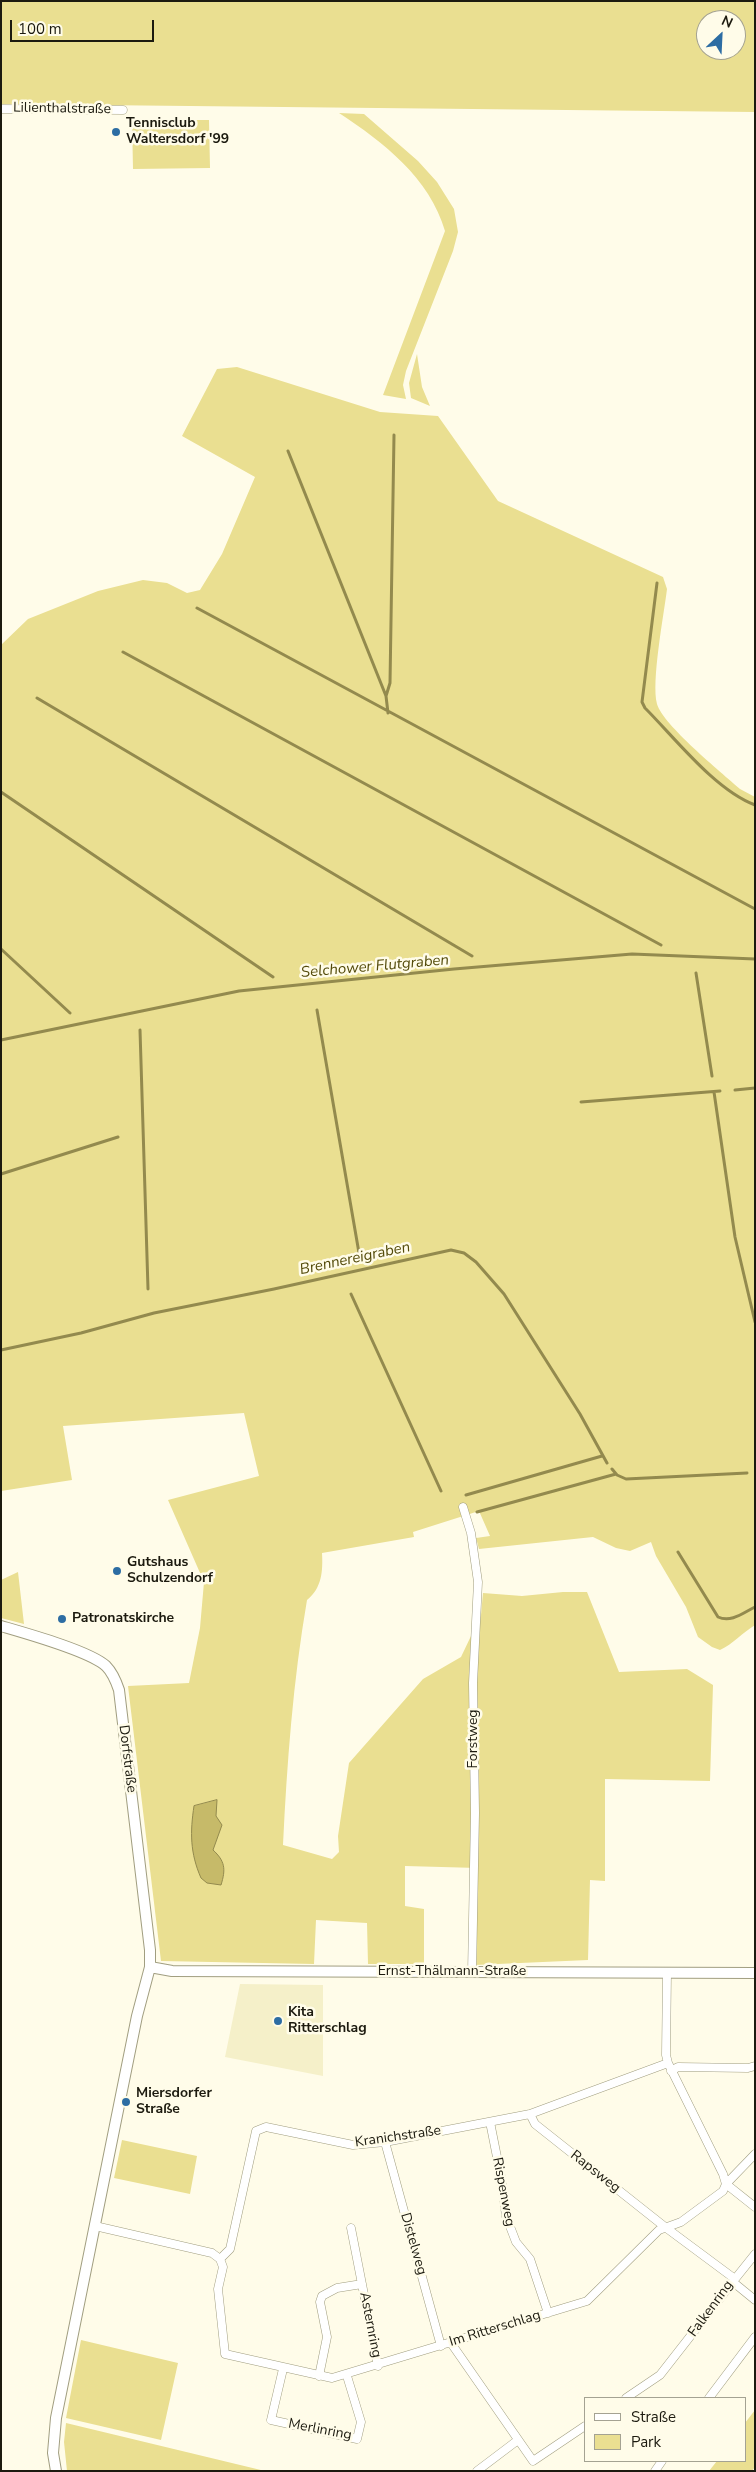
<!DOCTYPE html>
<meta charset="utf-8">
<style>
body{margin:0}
#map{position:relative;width:756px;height:2472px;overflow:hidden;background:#fffce9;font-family:"Nunito Sans",sans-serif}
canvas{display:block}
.frame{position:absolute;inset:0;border:2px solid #1c1a0f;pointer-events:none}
.legend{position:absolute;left:584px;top:2397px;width:162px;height:65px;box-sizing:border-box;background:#fffce9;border:1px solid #a4a292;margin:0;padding:6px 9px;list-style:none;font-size:15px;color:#1c1a0f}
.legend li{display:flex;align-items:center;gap:10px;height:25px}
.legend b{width:25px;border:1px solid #a4a292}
.north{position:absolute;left:696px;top:10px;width:50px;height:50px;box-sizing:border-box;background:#fffce9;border:1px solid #a4a292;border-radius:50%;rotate:25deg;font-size:14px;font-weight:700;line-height:20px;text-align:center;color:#1c1a0f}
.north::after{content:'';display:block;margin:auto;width:18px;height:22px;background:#2d6da3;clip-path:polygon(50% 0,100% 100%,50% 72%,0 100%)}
.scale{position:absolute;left:10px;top:20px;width:144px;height:22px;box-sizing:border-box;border:2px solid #1c1a0f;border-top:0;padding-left:6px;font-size:15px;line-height:18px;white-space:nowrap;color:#1c1a0f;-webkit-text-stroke:4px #fffce9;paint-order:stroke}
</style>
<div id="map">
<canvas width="756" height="2472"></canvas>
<div class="frame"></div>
<ul class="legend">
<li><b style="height:6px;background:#fff"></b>Straße</li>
<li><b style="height:14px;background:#eadf91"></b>Park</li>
</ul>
<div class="north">N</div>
<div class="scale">100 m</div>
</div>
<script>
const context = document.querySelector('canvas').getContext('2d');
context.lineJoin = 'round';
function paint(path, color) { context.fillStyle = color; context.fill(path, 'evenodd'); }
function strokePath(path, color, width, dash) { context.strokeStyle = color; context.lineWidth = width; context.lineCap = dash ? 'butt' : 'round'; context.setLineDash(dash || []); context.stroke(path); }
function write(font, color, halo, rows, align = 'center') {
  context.font = font + ' "Nunito Sans",sans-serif'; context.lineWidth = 5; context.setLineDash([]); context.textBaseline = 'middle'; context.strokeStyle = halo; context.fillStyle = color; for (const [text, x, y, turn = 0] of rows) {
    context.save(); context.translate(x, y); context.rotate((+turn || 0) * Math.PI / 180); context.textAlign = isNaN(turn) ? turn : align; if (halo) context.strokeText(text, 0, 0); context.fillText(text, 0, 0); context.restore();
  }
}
const built = new Path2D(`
 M 240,1984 L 323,1985 L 323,2076 L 225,2057 Z`);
const green = new Path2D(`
 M 1,1 L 755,1 L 755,112 L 1,104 ZM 706,20 L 736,20 L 736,50 L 706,50 Z
 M 339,113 L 364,114 L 418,161 L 437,182 L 454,209 L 458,232 L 453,251 L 406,371 L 403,385 L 406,399 L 383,395 L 445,231 C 430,178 383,142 339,113 Z
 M 132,120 L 209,120 L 210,168 L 133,169 Z
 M 417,354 L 422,387 L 430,406 L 411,398 L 409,383 Z
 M 237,367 L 380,412 L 438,416 L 498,501 L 663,577 L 667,589 C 664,614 651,682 657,704 C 663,725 721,772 740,789 L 755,797 L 755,1625 C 742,1633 733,1644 720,1650 L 712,1647 L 698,1637 L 686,1607 L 656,1556 L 651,1542 L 630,1551 L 616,1548 L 593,1537 L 479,1549 L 476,1538 L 490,1536 L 479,1511 L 413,1532 L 414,1537 L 322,1553 C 323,1571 322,1588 307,1600 C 293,1681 287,1763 283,1845 L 332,1859 L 339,1852 L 338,1836 L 349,1763 L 423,1679 L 461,1657 L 481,1615 L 483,1593 L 522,1596 L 563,1592 L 587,1592 L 619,1672 L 687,1669 L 713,1685 L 710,1781 L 605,1779 L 605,1881 L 590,1880 L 588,1960 L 475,1965 L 478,1868 L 405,1866 L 405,1906 L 424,1909 L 424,1964 L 368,1964 L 367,1923 L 316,1920 L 314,1964 L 161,1961 L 128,1686 L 189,1683 L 200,1628 L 204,1582 L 168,1500 L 259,1476 L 244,1413 L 63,1426 L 72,1480 L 1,1491 L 1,645 L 28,619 L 98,591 L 143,580 L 167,583 L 187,593 L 200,590 L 222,554 L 255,477 L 182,436 L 217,369 Z
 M 18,1572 L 24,1624 L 1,1618 L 1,1580 Z
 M 122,2140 L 197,2156 L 190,2194 L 114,2178 Z
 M 81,2340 L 178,2363 L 161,2440 L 66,2418 Z
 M 755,2410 L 755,2467 L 752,2471 L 709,2471 L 717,2461 L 745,2461 L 745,2423 Z
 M 66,2423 L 265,2471 L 67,2471 L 64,2442 Z`);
const water = new Path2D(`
 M 217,1800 L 216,1816 L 222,1825 L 213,1850 C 225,1861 226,1869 221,1885 L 207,1883 L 201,1878 C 190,1853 190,1832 194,1806 Z`);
const stream = new Path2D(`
 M 288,451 L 386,696 L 388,713
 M 657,583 L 642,702 L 645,708 C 675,738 715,790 755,805
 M 197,608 L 755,909
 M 123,652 L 661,945
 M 386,696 L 390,683 L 394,435
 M 37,698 L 472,956
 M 1,792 L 273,977
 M 1,949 L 70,1013
 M 696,973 L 712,1076
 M 317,1010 L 359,1253
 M 140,1030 L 148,1289
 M 1,1040 L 239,991 L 454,969 L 632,954 L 755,959
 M 735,1090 L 755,1088
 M 714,1092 L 735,1237 L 755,1322
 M 581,1102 L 720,1091
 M 1,1174 L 118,1137
 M 351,1294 L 441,1491
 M 1,1350 L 81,1333 L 154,1313 L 274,1289 L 451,1250 L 464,1253 L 476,1262 L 504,1294 L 580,1414 L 607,1463
 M 612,1469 L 617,1475 L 626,1479 L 747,1473
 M 466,1495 L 602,1456
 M 477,1512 L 616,1474
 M 678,1552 L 718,1617 C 731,1623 743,1613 755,1607`);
const minor = new Path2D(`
 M 1,109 L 123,110
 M 463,1507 L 471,1533 L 478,1582 L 473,1683 L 475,1813 L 472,1973
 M 671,2071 L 678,2067 L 748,2068 L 755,2066
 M 530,2114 L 535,2124 L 665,2227 L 735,2279 L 660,2375 L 626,2398
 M 490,2122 L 501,2177 L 506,2216 L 516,2242 L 530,2259 L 548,2313
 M 385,2142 L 441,2346
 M 755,2154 L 726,2184 L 755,2207
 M 95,2226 L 212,2253 L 220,2259 L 223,2267 L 218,2289 L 225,2354 L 332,2378 L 587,2301 L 659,2230 L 681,2222 L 723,2191 L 726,2184 L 723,2174 L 668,2063 L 666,2055 L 667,1972
 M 351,2228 L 378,2366
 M 220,2259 L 230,2249 L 256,2131 L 266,2127 L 353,2145 L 385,2142 L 530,2114 L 668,2063
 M 735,2279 L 755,2254
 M 733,2282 L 755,2300
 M 451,2343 L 533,2461 L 585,2426
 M 283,2369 L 271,2420 L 357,2439 L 361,2422 L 347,2376
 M 319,2376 L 327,2337 L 320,2302 L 322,2296 L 337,2288 L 362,2284
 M 709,2398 L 755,2337
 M 477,2471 L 518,2440
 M 655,2471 L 662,2461`);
const tertiary = new Path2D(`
 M 1,1626 C 25,1633 90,1651 106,1666 C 113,1673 116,1681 119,1690 L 150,1950 L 150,1967 L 137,2016 L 56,2418 L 53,2453 L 56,2471
 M 150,1967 L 172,1971 L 755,1973`);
const markers = [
 [116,132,5,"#2d6da3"],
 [117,1571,5,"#2d6da3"],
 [62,1619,5,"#2d6da3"],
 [278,2021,5,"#2d6da3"],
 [126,2102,5,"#2d6da3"]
];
const streetNames = [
 ["Lilienthalstraße",62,109,1],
 ["Forstweg",474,1739,-90],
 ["Dorfstraße",127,1759,83],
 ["Ernst-Thälmann-Straße",452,1972],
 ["Kranichstraße",398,2137,-8],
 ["Rapsweg",595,2172,38],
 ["Rispenweg",503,2192,79],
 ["Distelweg",413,2244,74],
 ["Falkenring",711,2309,-54],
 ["Asternring",370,2325,79],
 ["Im Ritterschlag",495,2329,-17],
 ["Merlinring",320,2430,11]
];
const poiNames = [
 ["Tennisclub",126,124],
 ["Waltersdorf '99",126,140],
 ["Gutshaus",127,1563],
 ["Schulzendorf",127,1579],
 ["Patronatskirche",72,1619],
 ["Kita",288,2013],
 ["Ritterschlag",288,2029],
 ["Miersdorfer",136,2094],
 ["Straße",136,2110]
];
const waterNames = [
 ["Selchower Flutgraben",375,967,-5],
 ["Brennereigraben",355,1259,-12]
];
paint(built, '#f5f0c9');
paint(green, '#eadf91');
paint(water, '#c6ba69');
strokePath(water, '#938a4e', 1);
strokePath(stream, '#938a4e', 3);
strokePath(minor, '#a19e80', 9);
strokePath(tertiary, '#a19e80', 12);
strokePath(minor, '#fff', 8);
strokePath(tertiary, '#fff', 10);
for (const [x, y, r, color] of markers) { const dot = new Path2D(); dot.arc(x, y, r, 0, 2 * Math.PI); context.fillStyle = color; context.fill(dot); strokePath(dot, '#fffce9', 2); }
write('14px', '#1c1a0f', '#fffce9', streetNames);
write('bold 14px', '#1c1a0f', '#fffce9', poiNames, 'left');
write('italic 15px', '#534a09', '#fffce9', waterNames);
</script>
